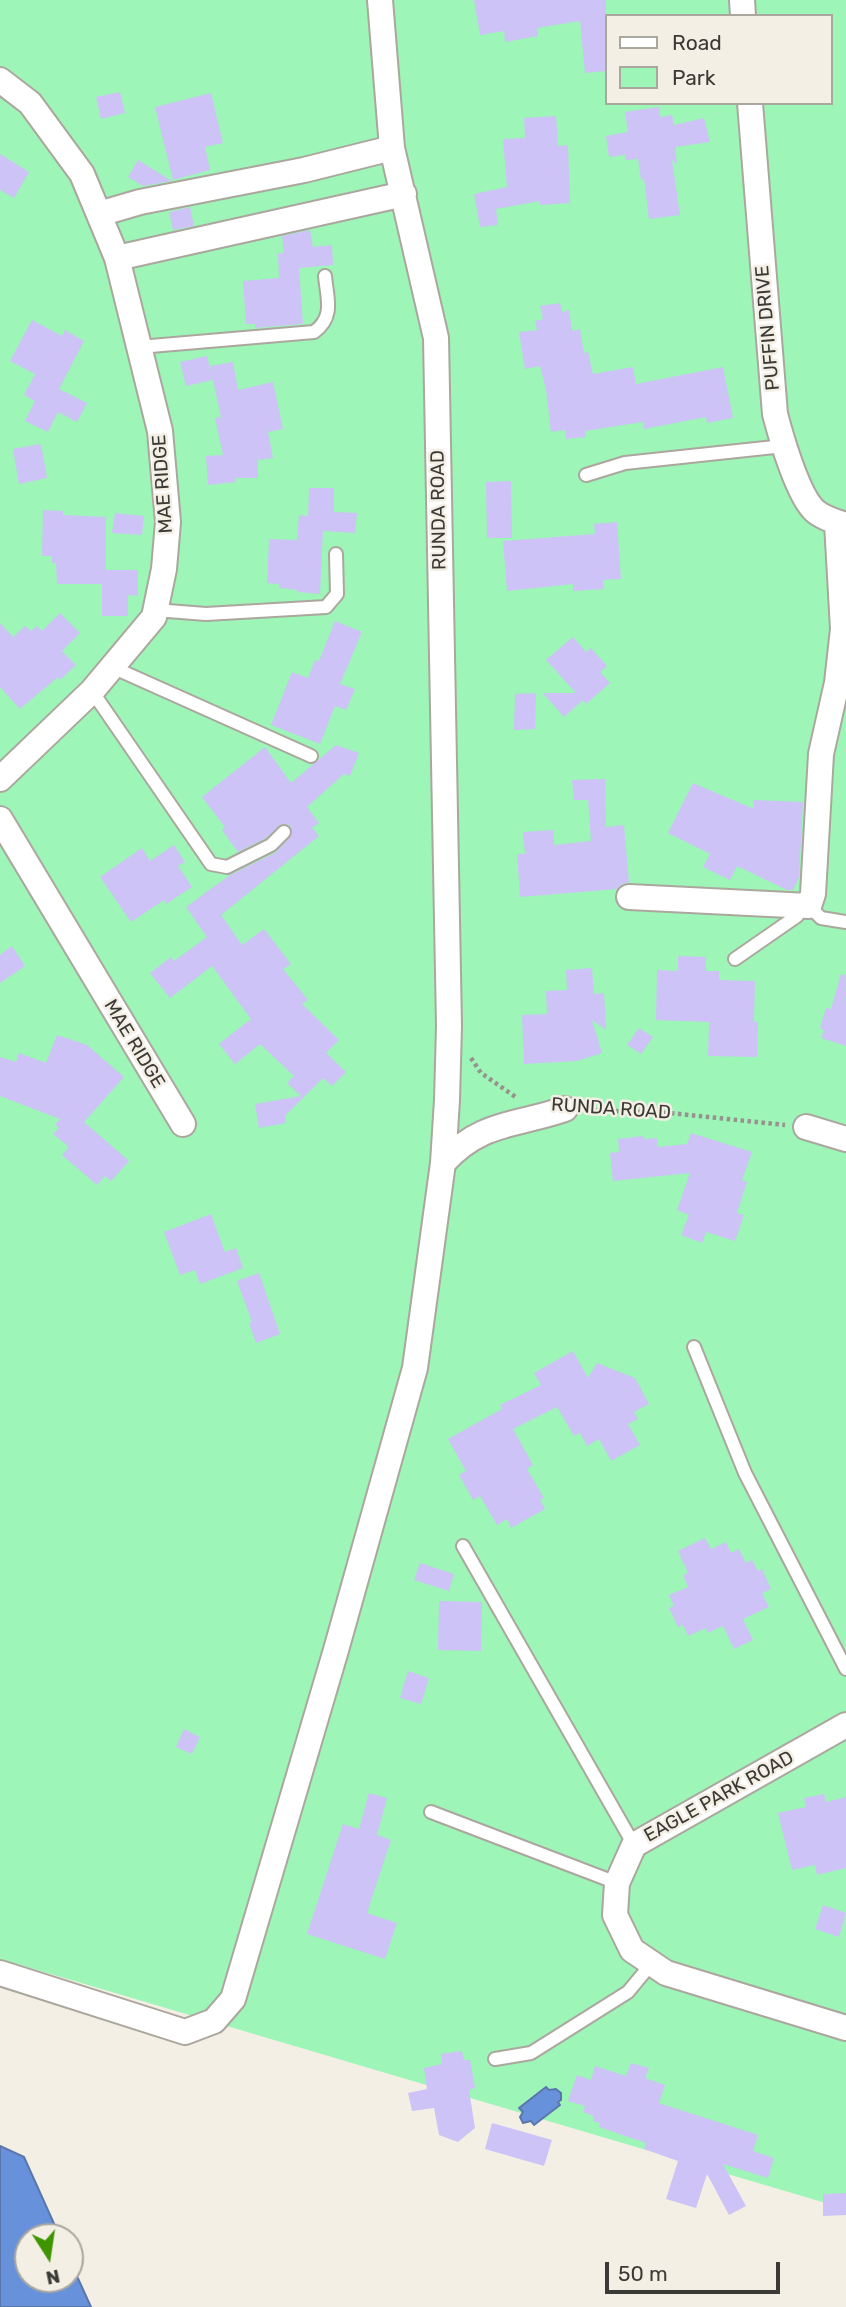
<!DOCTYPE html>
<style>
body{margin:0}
#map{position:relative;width:846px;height:2307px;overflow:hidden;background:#f4efe5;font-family:Rubik,sans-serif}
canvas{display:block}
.legend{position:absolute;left:605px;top:14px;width:228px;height:91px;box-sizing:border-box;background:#f4efe5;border:2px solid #aaa79f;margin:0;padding:9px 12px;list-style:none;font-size:21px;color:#3c3a36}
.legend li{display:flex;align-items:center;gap:14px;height:35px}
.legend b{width:35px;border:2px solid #aaa79f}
.north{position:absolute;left:14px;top:2223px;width:70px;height:70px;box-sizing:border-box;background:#f4efe5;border:2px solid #aaa79f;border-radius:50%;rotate:168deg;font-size:19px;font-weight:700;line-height:28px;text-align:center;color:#3c3a36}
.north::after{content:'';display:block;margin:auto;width:24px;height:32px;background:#3f9401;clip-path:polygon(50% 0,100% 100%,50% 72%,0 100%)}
.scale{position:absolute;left:605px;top:2262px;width:175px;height:32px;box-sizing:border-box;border:4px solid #3c3a36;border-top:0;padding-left:9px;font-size:21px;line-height:24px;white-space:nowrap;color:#3c3a36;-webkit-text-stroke:5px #f4efe5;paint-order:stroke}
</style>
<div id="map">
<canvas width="846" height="2307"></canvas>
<ul class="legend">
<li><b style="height:9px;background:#fff"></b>Road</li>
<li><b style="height:19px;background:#9df5b7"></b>Park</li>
</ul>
<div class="north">N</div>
<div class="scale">50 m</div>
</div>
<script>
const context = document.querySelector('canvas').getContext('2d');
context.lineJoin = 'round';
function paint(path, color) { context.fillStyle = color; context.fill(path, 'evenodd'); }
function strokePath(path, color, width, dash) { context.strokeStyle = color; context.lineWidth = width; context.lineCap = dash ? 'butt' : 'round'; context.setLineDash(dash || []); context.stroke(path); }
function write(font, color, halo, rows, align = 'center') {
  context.font = font + ' Rubik,sans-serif'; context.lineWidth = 5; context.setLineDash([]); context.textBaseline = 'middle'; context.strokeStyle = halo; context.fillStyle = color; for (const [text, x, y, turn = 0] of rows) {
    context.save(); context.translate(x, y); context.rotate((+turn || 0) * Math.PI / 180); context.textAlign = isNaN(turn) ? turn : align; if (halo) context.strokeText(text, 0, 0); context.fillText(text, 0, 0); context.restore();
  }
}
const green = new Path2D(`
 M 0,0 L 846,0 L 846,2209 L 0,1959 ZM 606,16 L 830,16 L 830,103 L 606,103 Z`);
const water = new Path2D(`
 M 546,2087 L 549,2090 L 556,2089 L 561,2093 L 561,2100 L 558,2102 L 560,2105 L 534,2125 L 531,2121 L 523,2123 L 520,2117 L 523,2112 L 519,2108 Z
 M 0,2146 L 24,2157 L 60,2237 L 28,2237 L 28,2279 L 70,2279 L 70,2261 L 91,2307 L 0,2307 Z`);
const building = new Path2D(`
 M 474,0 L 606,0 L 606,71 L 585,73 L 580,21 L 537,28 L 538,36 L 505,42 L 504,31 L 480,35 Z
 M 120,92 L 125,113 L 101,119 L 96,97 Z
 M 211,93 L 223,143 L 205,147 L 210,170 L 173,180 L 155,107 Z
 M 659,107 L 660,117 L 672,115 L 674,125 L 704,118 L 710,142 L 675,147 L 677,164 L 672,160 L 680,215 L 649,219 L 644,179 L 641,180 L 638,159 L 626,160 L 625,155 L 609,157 L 606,136 L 628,132 L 625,112 Z
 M 556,116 L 558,146 L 568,145 L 570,203 L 540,205 L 540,201 L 496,209 L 498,225 L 480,227 L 474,194 L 507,187 L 503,139 L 525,138 L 524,118 Z
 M 0,154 L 29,172 L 14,198 L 0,190 Z
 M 138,160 L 172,181 L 143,186 L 128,177 Z
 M 190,207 L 194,226 L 173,230 L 169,212 Z
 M 310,230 L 313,247 L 332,245 L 333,265 L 299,268 L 303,324 L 255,328 L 255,324 L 246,324 L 243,281 L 279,278 L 278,253 L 284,253 L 282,236 Z
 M 560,303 L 562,312 L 569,310 L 572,331 L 580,329 L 584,353 L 588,352 L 593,374 L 633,367 L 636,384 L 723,367 L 733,418 L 707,423 L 706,417 L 644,429 L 643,422 L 585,431 L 586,437 L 566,439 L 565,430 L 551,432 L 546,390 L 540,366 L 525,369 L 519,332 L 537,330 L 535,321 L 543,319 L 540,306 Z
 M 32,320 L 62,336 L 65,330 L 84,341 L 59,389 L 87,403 L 77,422 L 58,412 L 48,432 L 25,421 L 35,401 L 24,395 L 35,374 L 10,361 Z
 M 207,356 L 213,380 L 186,386 L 180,362 Z
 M 233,362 L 238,390 L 273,382 L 283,429 L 268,432 L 273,458 L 258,460 L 258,478 L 235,478 L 236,482 L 208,485 L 206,456 L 223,455 L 215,418 L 221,417 L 210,366 Z
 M 41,444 L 47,478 L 19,484 L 13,449 Z
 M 511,481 L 512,538 L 487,538 L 486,482 Z
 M 309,488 L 334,488 L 334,512 L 357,513 L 355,533 L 323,531 L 320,594 L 298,592 L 298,590 L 279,588 L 279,584 L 267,583 L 269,539 L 297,540 L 299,515 L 308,516 Z
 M 43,510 L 63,511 L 63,515 L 106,517 L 106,570 L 138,570 L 138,596 L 128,595 L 128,616 L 102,616 L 102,584 L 57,584 L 56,563 L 52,563 L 52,556 L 42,556 Z
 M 115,513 L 144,516 L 142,535 L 112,533 Z
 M 617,522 L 621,579 L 603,580 L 604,589 L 573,591 L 573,584 L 507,591 L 503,541 L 595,534 L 594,524 Z
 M 60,613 L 80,633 L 62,651 L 76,665 L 60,680 L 58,677 L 20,709 L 0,687 L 0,623 L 13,637 L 25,626 L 31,631 L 37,626 L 42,631 Z
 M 335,621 L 362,632 L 340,684 L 355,689 L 346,710 L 335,706 L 320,744 L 271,725 L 292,672 L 308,678 L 315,660 L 319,661 Z
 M 573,637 L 586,652 L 591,648 L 607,666 L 600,672 L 610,683 L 586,704 L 583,700 L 564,717 L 543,693 L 576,693 L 546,660 Z
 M 536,693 L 535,729 L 514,730 L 515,694 Z
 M 336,745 L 359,753 L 350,776 L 344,774 L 307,807 L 319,823 L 312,828 L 319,836 L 221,915 L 242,945 L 264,929 L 291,964 L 283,969 L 308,1000 L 302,1004 L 339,1040 L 326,1053 L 346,1072 L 332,1086 L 323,1078 L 285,1116 L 286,1123 L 259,1128 L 255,1104 L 301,1096 L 287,1083 L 294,1076 L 260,1044 L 235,1064 L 219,1044 L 251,1019 L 212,966 L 170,998 L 150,973 L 171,957 L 174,961 L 207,937 L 186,907 L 230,875 L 275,853 L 292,835 L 290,825 L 281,824 L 266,838 L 238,852 L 222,830 L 225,827 L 202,797 L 265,747 L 291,783 Z
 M 605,779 L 606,827 L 624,825 L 629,882 L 622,884 L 617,889 L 520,897 L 517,854 L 525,854 L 523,832 L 553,830 L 554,845 L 591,841 L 588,800 L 574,800 L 572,780 Z
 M 693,783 L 754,809 L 753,800 L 803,802 L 799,877 L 793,890 L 787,890 L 737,866 L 730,880 L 703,867 L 710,854 L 668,833 Z
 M 174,845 L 185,862 L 178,866 L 192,887 L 166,904 L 164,900 L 131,922 L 100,877 L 142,848 L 150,861 Z
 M 12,946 L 25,966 L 0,983 L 0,955 Z
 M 678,956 L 706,957 L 706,971 L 719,971 L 719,980 L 755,981 L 754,1022 L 758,1022 L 757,1057 L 708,1056 L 709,1022 L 656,1020 L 657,970 L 678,971 Z
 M 592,968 L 594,994 L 604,993 L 606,1030 L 592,1020 L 602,1053 L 577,1061 L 524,1064 L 522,1015 L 547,1014 L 546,991 L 567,990 L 566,970 Z
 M 841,974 L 846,975 L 846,1046 L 821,1038 L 824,1030 L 820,1028 L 826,1008 L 831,1009 Z
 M 639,1028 L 653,1037 L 641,1054 L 627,1045 Z
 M 57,1035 L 87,1045 L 124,1077 L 84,1122 L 129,1161 L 111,1181 L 105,1176 L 97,1185 L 62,1155 L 69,1147 L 53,1134 L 59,1128 L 55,1125 L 60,1119 L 0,1096 L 0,1057 L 16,1062 L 19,1053 L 46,1063 Z
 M 691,1133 L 752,1152 L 742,1180 L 747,1182 L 737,1213 L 744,1215 L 735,1241 L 706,1232 L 702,1243 L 681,1235 L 689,1215 L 677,1210 L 690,1173 L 613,1181 L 610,1153 L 619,1152 L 618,1139 L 643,1136 L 644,1139 L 657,1138 L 658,1147 L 687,1144 Z
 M 211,1214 L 225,1252 L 236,1248 L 243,1268 L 200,1284 L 195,1270 L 180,1275 L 164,1232 Z
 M 259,1273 L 280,1334 L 256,1343 L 249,1323 L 252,1322 L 237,1281 Z
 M 573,1351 L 588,1378 L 597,1363 L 635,1378 L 649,1404 L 634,1412 L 638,1419 L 628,1424 L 640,1445 L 611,1461 L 599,1439 L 587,1446 L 580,1433 L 574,1436 L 557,1407 L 513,1429 L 533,1465 L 527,1469 L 544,1498 L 540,1500 L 545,1509 L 511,1528 L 507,1519 L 497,1525 L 480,1496 L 473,1500 L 459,1475 L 466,1471 L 448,1439 L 502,1409 L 500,1405 L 541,1385 L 534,1373 Z
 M 705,1538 L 711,1549 L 726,1542 L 731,1553 L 739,1549 L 746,1563 L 752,1560 L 758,1571 L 762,1569 L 771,1589 L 762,1593 L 769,1607 L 743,1619 L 753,1640 L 734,1649 L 723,1626 L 708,1633 L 706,1628 L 688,1636 L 683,1625 L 678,1627 L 669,1608 L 674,1606 L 669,1595 L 688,1587 L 683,1575 L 688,1573 L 678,1551 Z
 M 420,1563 L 454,1574 L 449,1591 L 414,1580 Z
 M 439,1601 L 482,1602 L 481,1651 L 438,1650 Z
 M 408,1671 L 429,1678 L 421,1704 L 400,1698 Z
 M 184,1729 L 200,1737 L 192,1754 L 176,1747 Z
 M 369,1793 L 387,1798 L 377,1835 L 391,1840 L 367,1913 L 397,1923 L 385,1959 L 307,1934 L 343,1824 L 359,1829 Z
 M 824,1794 L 826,1802 L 846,1797 L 846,1868 L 817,1875 L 815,1865 L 792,1870 L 778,1813 L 806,1807 L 804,1798 Z
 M 823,1905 L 846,1913 L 839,1937 L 815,1929 Z
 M 462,2051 L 464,2060 L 470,2060 L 475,2088 L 469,2090 L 475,2128 L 458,2142 L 439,2135 L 434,2108 L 412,2111 L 408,2093 L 427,2089 L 424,2068 L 442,2064 L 441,2054 Z
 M 631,2063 L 649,2068 L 645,2078 L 665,2085 L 659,2103 L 758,2135 L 753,2151 L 774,2158 L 768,2178 L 723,2164 L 746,2206 L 729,2215 L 707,2174 L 696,2208 L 666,2199 L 678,2161 L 644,2149 L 646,2143 L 599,2127 L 600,2123 L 593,2121 L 594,2116 L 583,2112 L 585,2106 L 568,2101 L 577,2075 L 591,2080 L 595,2066 L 626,2076 Z
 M 492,2123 L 552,2140 L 544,2166 L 485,2149 Z
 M 846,2193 L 846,2215 L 823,2216 L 823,2194 Z`);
const path = new Path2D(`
 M 471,1058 L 481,1073 L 517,1098
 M 587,1110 L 670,1113 L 785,1125`);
const service = new Path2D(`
 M 139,347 L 314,332 C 335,317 327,298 325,276
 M 586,475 L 625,463 L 784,446
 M 155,610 L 206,614 L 326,607 L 337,594 L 336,554
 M 112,667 L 311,756
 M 92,691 L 211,864 L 227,867 L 271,845 L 284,832
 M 735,959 L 797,916 L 803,908 L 809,906 L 821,918 L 846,922
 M 694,1347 L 745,1473 L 846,1669
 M 463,1546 L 634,1845
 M 431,1812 L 617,1883
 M 495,2059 L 531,2053 L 628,1992 L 652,1963`);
const minor = new Path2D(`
 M 742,0 L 743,16
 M 0,80 L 30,103 L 82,174 L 117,258 L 160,431 L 168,522 L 164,569 L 154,617 L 92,691 L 0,779
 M 750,103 L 775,414 C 781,437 798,496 815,511 C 823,518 836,522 846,525
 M 99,214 L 140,202 L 304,170 L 392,148
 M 117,258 L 404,194
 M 0,819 L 183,1124
 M 629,897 L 809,906 L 813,894 L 821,754 L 837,683 L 843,629 L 837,523
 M 806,1127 L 846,1139
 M 443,1163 C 481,1121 516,1126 565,1109
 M 846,1725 L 634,1845 L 617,1883 L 615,1915 L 632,1950 L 666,1973 L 846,2028
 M 0,1973 L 185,2032 L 214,2021 L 233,1999 L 336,1650 L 415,1368 L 443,1163 L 447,1100 L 449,1026 L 436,338 L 392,148 L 380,0`);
const streetNames = [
 ["PUFFIN DRIVE",768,328,-95],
 ["MAE RIDGE",163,484,-94],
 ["RUNDA ROAD",439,510,-91],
 ["MAE RIDGE",134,1044,59],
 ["RUNDA ROAD",611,1109,4],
 ["EAGLE PARK ROAD",719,1797,-29]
];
paint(green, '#9df5b7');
paint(water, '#6891dc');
strokePath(water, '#5b77aa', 2);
paint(building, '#cdc3f7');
strokePath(service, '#aca79e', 16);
strokePath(minor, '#aca79e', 28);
strokePath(path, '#96938c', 4.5, [3.5, 3.5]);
strokePath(service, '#fff', 12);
strokePath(minor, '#fff', 24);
write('19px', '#3c3a36', '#f4efe5', streetNames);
</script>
